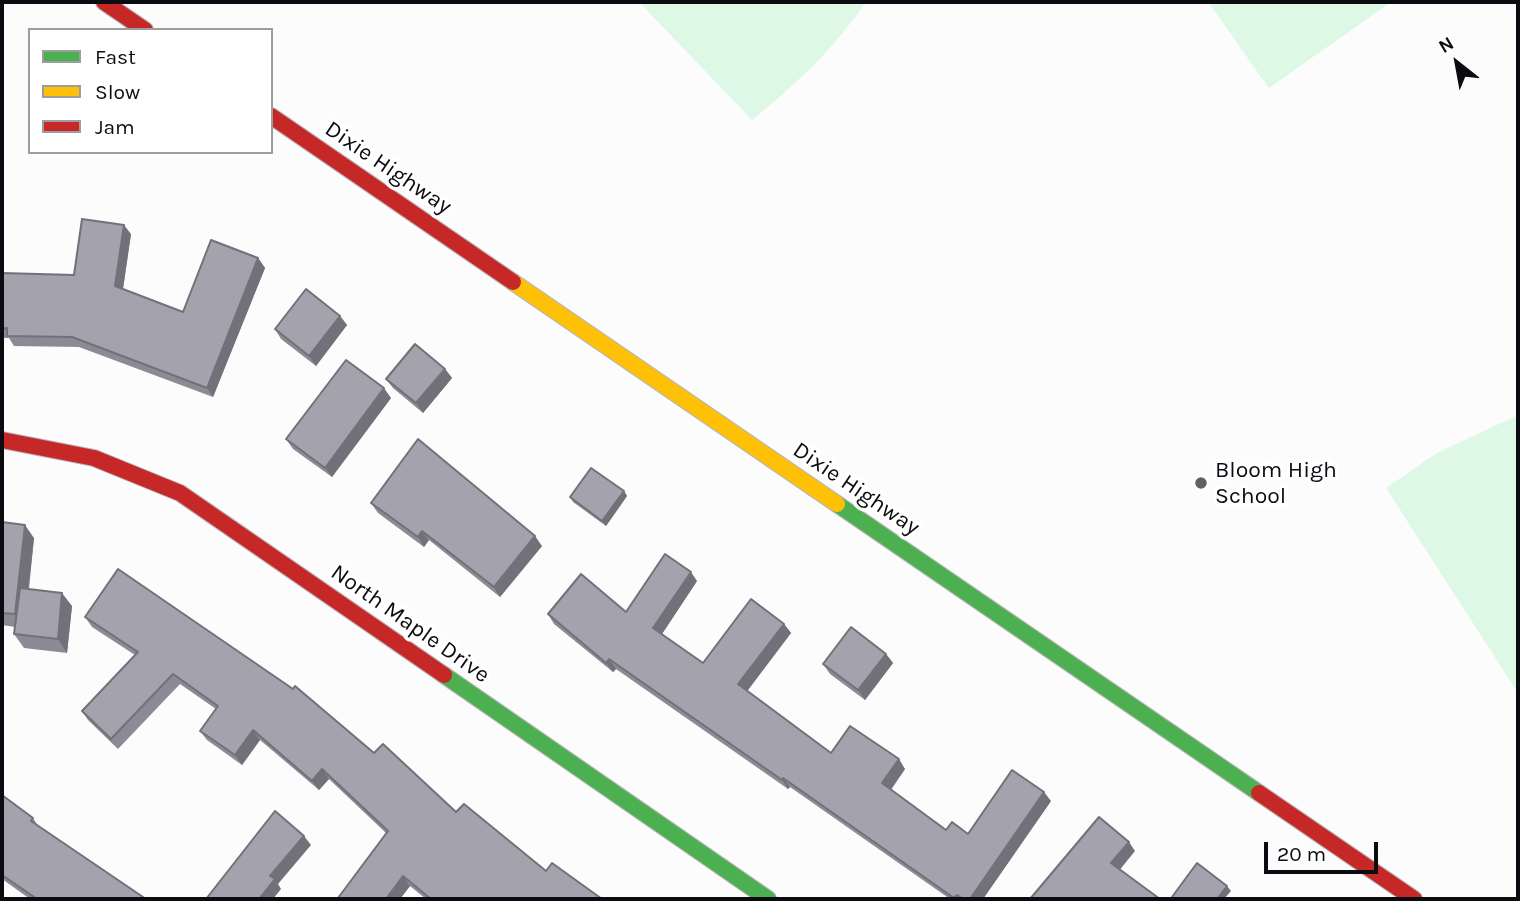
<!DOCTYPE html>
<style>
body{margin:0}
#map{position:relative;width:1520px;height:901px;overflow:hidden;background:#fcfcfc;font-family:Karla,sans-serif}
canvas{display:block}
.frame{position:absolute;inset:0;border:4px solid #0b0b12;pointer-events:none}
.legend{position:absolute;left:28px;top:28px;width:245px;height:126px;box-sizing:border-box;background:#fff;border:2px solid #9d9da0;margin:0;padding:9px 12px;list-style:none;font-size:21px;color:#0b0b12}
.legend li{display:flex;align-items:center;gap:14px;height:35px}
.legend b{width:35px;border:2px solid #9d9da0}
.north{position:absolute;left:1422px;top:28px;width:70px;height:70px;-webkit-text-stroke:5px #fff;paint-order:stroke;rotate:329deg;font-size:19px;font-weight:700;line-height:28px;text-align:center;color:#0b0b12}
.north::after{content:'';display:block;margin:auto;width:24px;height:32px;background:#0b0b12;clip-path:polygon(50% 0,100% 100%,50% 72%,0 100%)}
.scale{position:absolute;left:1264px;top:842px;width:114px;height:32px;box-sizing:border-box;border:4px solid #0b0b12;border-top:0;padding-left:9px;font-size:21px;line-height:24px;white-space:nowrap;color:#0b0b12;-webkit-text-stroke:5px #fff;paint-order:stroke}
</style>
<div id="map">
<canvas width="1520" height="901"></canvas>
<div class="frame"></div>
<ul class="legend">
<li><b style="height:9px;background:#4caf50"></b>Fast</li>
<li><b style="height:9px;background:#ffc107"></b>Slow</li>
<li><b style="height:9px;background:#c62828"></b>Jam</li>
</ul>
<div class="north">N</div>
<div class="scale">20 m</div>
</div>
<script>
const context = document.querySelector('canvas').getContext('2d');
context.lineJoin = 'round';
function paint(path, color) { context.fillStyle = color; context.fill(path, 'evenodd'); }
function strokePath(path, color, width, dash) { context.strokeStyle = color; context.lineWidth = width; context.lineCap = dash ? 'butt' : 'round'; context.setLineDash(dash || []); context.stroke(path); }
function write(font, color, halo, rows, align = 'center') {
  context.font = font + ' Karla,sans-serif'; context.lineWidth = 7; context.setLineDash([]); context.textBaseline = 'middle'; context.strokeStyle = halo; context.fillStyle = color; for (const [text, x, y, turn = 0] of rows) {
    context.save(); context.translate(x, y); context.rotate((+turn || 0) * Math.PI / 180); context.textAlign = isNaN(turn) ? turn : align; if (halo) context.strokeText(text, 0, 0); context.fillText(text, 0, 0); context.restore();
  }
}
const green = new Path2D(`
 M 639,2 L 866,2 C 831,52 799,81 752,120 Z
 M 1208,2 L 1391,2 L 1269,88 Z
 M 1518,415 L 1518,693 L 1386,488 L 1437,453 Z`);
const fast = new Path2D(`
 M 837,504 L 1259,793
 M 444,675 L 768,899`);
const slow = new Path2D(`
 M 513,282 L 837,504`);
const jam = new Path2D(`
 M 104,2 L 145,30
 M 271,116 L 513,282
 M 2,440 L 94,458 L 180,493 L 444,675
 M 1259,793 L 1414,899`);
const wall = new Path2D(`
 M 131,234 L 123,289 L 183,312 L 258,258 L 265,268 L 213,397 L 79,347 L 14,346 L 9,338 L 2,338 L 2,273 L 74,275 Z
 M 340,316 L 347,325 L 316,366 L 281,339 L 275,329 Z
 M 445,369 L 452,378 L 423,413 L 393,388 L 386,379 Z
 M 391,398 L 332,477 L 293,449 L 286,439 Z
 M 624,491 L 627,496 L 606,526 L 573,502 L 570,497 Z
 M 371,503 L 542,546 L 500,597 L 429,540 L 424,547 L 378,513 Z
 M 2,522 L 34,538 L 29,589 L 72,606 L 67,653 L 24,648 L 14,634 L 15,627 L 2,625 Z
 M 697,581 L 662,634 L 703,663 L 784,624 L 791,633 L 747,691 L 831,753 L 905,769 L 891,790 L 946,830 L 968,834 L 1051,801 L 983,899 L 950,899 L 790,787 L 788,789 L 616,669 L 613,672 L 554,624 L 548,614 L 626,612 Z
 M 85,617 L 374,753 L 456,812 L 546,871 L 602,899 L 426,899 L 410,886 L 400,899 L 339,899 L 386,833 L 329,779 L 319,790 L 260,740 L 242,765 L 207,740 L 200,731 L 216,709 L 180,684 L 118,749 L 88,720 L 82,711 L 135,655 L 92,627 Z
 M 886,654 L 893,663 L 865,700 L 830,674 L 823,664 Z
 M 2,795 L 33,818 L 38,826 L 146,899 L 30,899 L 2,879 Z`);
const shadedWall = new Path2D(`
 M 124,225 L 131,234 L 122,295 L 115,286 Z
 M 258,258 L 265,268 L 213,397 L 207,388 Z
 M 340,316 L 347,325 L 316,366 L 309,356 Z
 M 445,369 L 452,378 L 423,413 L 416,403 Z
 M 384,388 L 391,398 L 332,477 L 325,468 Z
 M 624,491 L 627,496 L 606,526 L 602,521 Z
 M 25,525 L 34,538 L 24,628 L 15,614 Z
 M 422,531 L 429,540 L 424,547 L 418,537 Z
 M 535,536 L 542,546 L 500,597 L 494,587 Z
 M 691,572 L 697,581 L 660,637 L 653,628 Z
 M 62,593 L 72,606 L 67,653 L 58,639 Z
 M 784,624 L 791,633 L 745,694 L 738,684 Z
 M 886,654 L 893,663 L 865,700 L 858,690 Z
 M 609,659 L 616,669 L 613,672 L 606,663 Z
 M 253,730 L 260,740 L 242,765 L 235,755 Z
 M 899,759 L 905,769 L 888,793 L 882,783 Z
 M 322,769 L 329,779 L 319,790 L 312,781 Z
 M 783,778 L 790,787 L 788,789 L 782,780 Z
 M 1044,792 L 1051,801 L 983,899 L 970,899 Z
 M 304,836 L 311,845 L 278,884 L 281,889 L 273,899 L 259,899 L 270,876 Z
 M 1129,842 L 1135,851 L 1118,872 L 1111,863 Z
 M 403,876 L 410,886 L 400,899 L 386,899 Z
 M 1227,886 L 1231,891 L 1224,899 L 1217,899 Z`);
const building = new Path2D(`
 M 82,219 L 124,225 L 115,286 L 183,312 L 211,240 L 258,258 L 207,388 L 72,337 L 7,336 L 7,328 L 2,329 L 2,273 L 74,275 Z
 M 306,289 L 340,316 L 309,356 L 275,329 Z
 M 415,344 L 445,369 L 416,403 L 386,379 Z
 M 346,360 L 384,388 L 325,468 L 286,439 Z
 M 418,439 L 535,536 L 494,587 L 422,531 L 418,537 L 371,503 Z
 M 591,468 L 624,491 L 602,521 L 570,497 Z
 M 2,522 L 25,525 L 15,614 L 2,613 Z
 M 665,554 L 691,572 L 653,628 L 703,663 L 751,599 L 784,624 L 738,684 L 831,753 L 850,726 L 899,759 L 882,783 L 946,830 L 952,822 L 968,834 L 1012,770 L 1044,792 L 970,899 L 963,899 L 957,895 L 954,898 L 783,778 L 782,780 L 609,659 L 606,663 L 548,614 L 581,574 L 626,612 Z
 M 118,569 L 293,689 L 295,686 L 374,753 L 383,744 L 456,812 L 464,804 L 546,871 L 552,863 L 602,899 L 431,899 L 403,876 L 386,899 L 340,899 L 338,898 L 388,831 L 322,769 L 312,781 L 253,730 L 235,755 L 200,731 L 218,706 L 173,674 L 111,739 L 82,711 L 138,652 L 85,617 Z
 M 20,588 L 62,593 L 58,639 L 14,634 Z
 M 851,627 L 886,654 L 858,690 L 823,664 Z
 M 2,795 L 33,818 L 31,821 L 146,899 L 37,899 L 2,875 Z
 M 275,811 L 304,836 L 270,876 L 275,879 L 259,899 L 206,899 Z
 M 1099,817 L 1129,842 L 1111,863 L 1160,899 L 1030,899 Z
 M 1197,863 L 1227,886 L 1217,899 L 1174,899 L 1172,897 Z`);
const markers = [
 [1201,483,7,"#5f5f64"]
];
const streetNames = [
 ["Dixie Highway",388,168,34],
 ["Dixie Highway",856,489,34],
 ["North Maple Drive",410,624,35]
];
const poiNames = [
 ["Bloom High",1215,470],
 ["School",1215,496]
];
paint(green, '#ddf8e4');
strokePath(fast, '#b7b7bb', 18);
strokePath(slow, '#b7b7bb', 18);
strokePath(jam, '#b7b7bb', 18);
strokePath(fast, '#4caf50', 16);
strokePath(slow, '#ffc107', 16);
strokePath(jam, '#c62828', 16);
paint(wall, '#8c8b95');
paint(shadedWall, '#727179');
paint(building, '#a3a2ad');
strokePath(building, '#727179', 2);
for (const [x, y, r, color] of markers) { const dot = new Path2D(); dot.arc(x, y, r, 0, 2 * Math.PI); context.fillStyle = color; context.fill(dot); strokePath(dot, '#fff', 2.5); }
write('23px', '#0b0b12', '#fff', streetNames);
write('23px', '#0b0b12', '#fff', poiNames, 'left');
</script>
